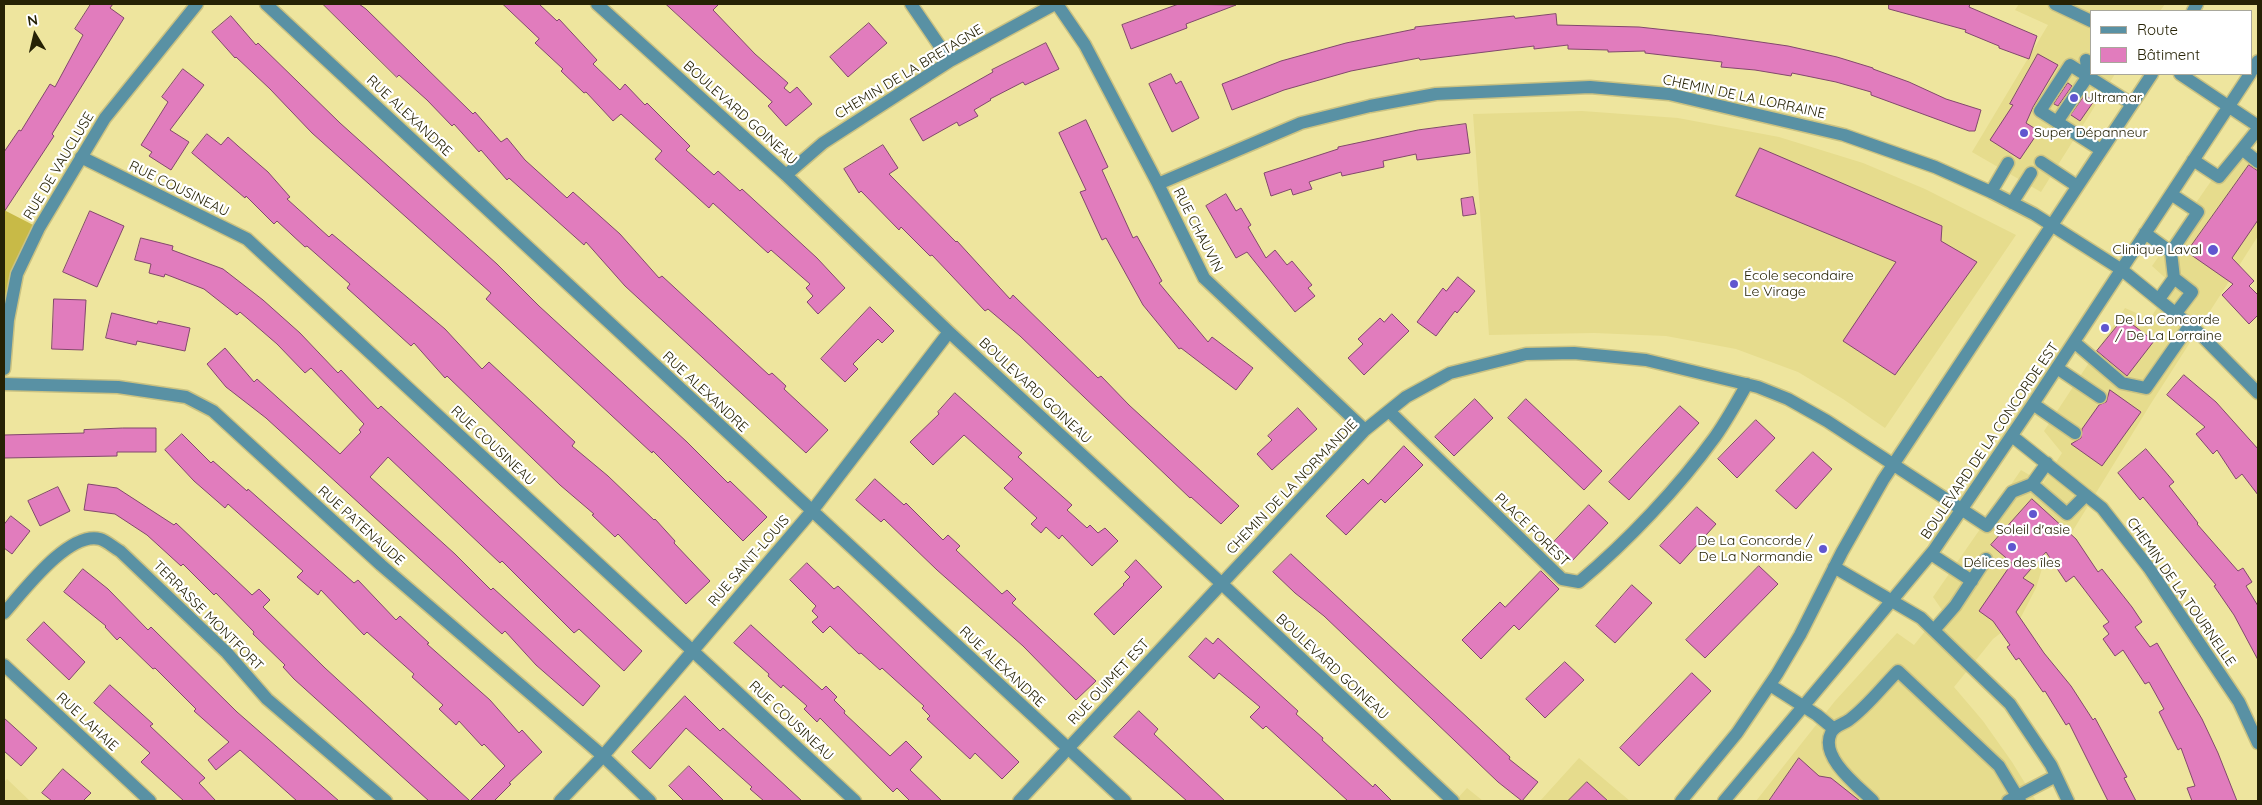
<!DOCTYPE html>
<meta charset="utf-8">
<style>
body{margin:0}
#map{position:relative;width:2262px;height:805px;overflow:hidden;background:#eee59e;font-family:Quicksand,sans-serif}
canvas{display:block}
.frame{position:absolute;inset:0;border:5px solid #262205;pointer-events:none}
.legend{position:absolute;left:2090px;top:10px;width:162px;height:65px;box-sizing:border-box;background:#fff;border:1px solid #a8a79b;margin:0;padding:6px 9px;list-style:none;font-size:15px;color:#262205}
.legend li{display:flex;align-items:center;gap:10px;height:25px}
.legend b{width:25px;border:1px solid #a8a79b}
.north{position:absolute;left:10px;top:10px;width:50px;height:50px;-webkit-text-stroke:4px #fff;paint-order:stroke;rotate:351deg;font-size:14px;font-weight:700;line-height:20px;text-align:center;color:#262205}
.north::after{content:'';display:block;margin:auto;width:18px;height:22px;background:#262205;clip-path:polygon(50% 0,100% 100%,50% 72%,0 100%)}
</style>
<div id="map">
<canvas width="2262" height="805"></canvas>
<div class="frame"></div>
<ul class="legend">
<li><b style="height:6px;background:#5991a4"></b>Route</li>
<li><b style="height:14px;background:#e17cbd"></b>Bâtiment</li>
</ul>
<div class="north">N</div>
</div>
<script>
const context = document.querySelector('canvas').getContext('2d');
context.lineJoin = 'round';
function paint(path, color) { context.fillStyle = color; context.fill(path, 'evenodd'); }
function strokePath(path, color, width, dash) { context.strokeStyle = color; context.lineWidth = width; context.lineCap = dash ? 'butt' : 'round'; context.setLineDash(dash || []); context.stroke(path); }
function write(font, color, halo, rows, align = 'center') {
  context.font = font + ' Quicksand,sans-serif'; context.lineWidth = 4.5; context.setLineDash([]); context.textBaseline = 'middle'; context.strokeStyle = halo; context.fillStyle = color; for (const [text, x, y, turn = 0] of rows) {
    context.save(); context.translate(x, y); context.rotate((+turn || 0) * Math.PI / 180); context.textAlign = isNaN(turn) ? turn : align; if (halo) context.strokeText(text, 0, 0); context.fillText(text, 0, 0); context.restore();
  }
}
const built = new Path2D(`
 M 2019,4 L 2165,4 L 2160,11 L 2091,11 L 2091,74 L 2115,74 L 2041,192 L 1972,152 L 2048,25 L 2015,10 Z
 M 1582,111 L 1678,118 L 1779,137 L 1863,163 L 1925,189 L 2016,235 L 1885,428 L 1843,399 L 1798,372 L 1736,349 L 1666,336 L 1594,333 L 1489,335 L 1473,114 Z
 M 2239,141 L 2258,154 L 2258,236 L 2150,405 L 2072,532 L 2045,559 L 2036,588 L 2021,617 L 1993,639 L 1954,687 L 1983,721 L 2012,762 L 2036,801 L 1756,801 L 1835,701 L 1897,633 L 1914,645 L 1942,610 L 1933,597 L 2021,470 L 2043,483 L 2062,453 L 2044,431 L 2125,308 L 2150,319 L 2172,284 L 2152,266 Z
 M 1579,758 L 1630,801 L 1540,801 Z
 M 7,779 L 30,801 L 4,801 L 4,782 Z
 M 1467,788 L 1483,801 L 1455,801 Z`);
const green = new Path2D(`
 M 4,210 L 39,228 L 28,249 L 4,369 Z`);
const building = new Path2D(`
 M 91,4 L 113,4 L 110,8 L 124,18 L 52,134 L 54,136 L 4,212 L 4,152 L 19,130 L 21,131 L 50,84 L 55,87 L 83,35 L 75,29 Z
 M 323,4 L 359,4 L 366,9 L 473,114 L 475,112 L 501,142 L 507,138 L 525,160 L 567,198 L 573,192 L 620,234 L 659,278 L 662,276 L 769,375 L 772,373 L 786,386 L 784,389 L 828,430 L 806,453 L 625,286 L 586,242 L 584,245 L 509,178 L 507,180 L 481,150 L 479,152 L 454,124 L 452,126 L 427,100 L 399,75 L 397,77 Z
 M 503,4 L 539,4 L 557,21 L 559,19 L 597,60 L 593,64 L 620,90 L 625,84 L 645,105 L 647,103 L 690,146 L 686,150 L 714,175 L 718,171 L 740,191 L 742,189 L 817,258 L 845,288 L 818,314 L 807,302 L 813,296 L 806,288 L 810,284 L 771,250 L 768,253 L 713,203 L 709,208 L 655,159 L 662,151 L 621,114 L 613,121 L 586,92 L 584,93 L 561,71 L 563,69 L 535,43 L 539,39 Z
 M 666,4 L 719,4 L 713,10 L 755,54 L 788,83 L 784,88 L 790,93 L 797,87 L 812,104 L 786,126 L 768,106 L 772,102 Z
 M 1179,4 L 1236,5 L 1186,24 L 1187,28 L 1131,49 L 1122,25 Z
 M 1889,4 L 1970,4 L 1969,7 L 2037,36 L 2029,59 L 1999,48 L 1999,46 L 1965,32 L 1966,30 L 1889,9 Z
 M 1556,14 L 1557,25 L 1639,27 L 1712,35 L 1788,46 L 1837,57 L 1873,68 L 1873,69 L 1909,82 L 1946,99 L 1981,110 L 1975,131 L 1969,131 L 1871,95 L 1871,92 L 1836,82 L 1792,73 L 1791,76 L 1755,70 L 1721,67 L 1722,62 L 1645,53 L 1645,51 L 1608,52 L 1608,50 L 1568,49 L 1568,45 L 1534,49 L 1534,46 L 1420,60 L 1419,58 L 1351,71 L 1284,90 L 1232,110 L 1222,84 L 1281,61 L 1346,43 L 1415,29 L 1415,27 L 1514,16 L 1515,18 Z
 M 231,16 L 256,45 L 258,43 L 340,123 L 497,264 L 539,306 L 687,442 L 728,483 L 730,481 L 767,517 L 743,541 L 653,451 L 652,453 L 486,299 L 491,293 L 312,133 L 270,89 L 236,57 L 235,58 L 212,32 Z
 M 869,23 L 887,43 L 848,77 L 830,57 Z
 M 1046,43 L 1059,69 L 1025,85 L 1023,82 L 990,99 L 991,100 L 974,110 L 978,116 L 959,126 L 957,122 L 923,141 L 910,119 L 993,72 L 992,70 Z
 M 2038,54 L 2058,65 L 2033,107 L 2026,123 L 2039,131 L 2020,159 L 1990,140 L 2013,105 L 2010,104 Z
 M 183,69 L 204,85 L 170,130 L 189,142 L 171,170 L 149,156 L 152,152 L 141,145 L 168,102 L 162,97 Z
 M 1171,74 L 1176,84 L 1181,81 L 1199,118 L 1172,132 L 1149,84 Z
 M 2068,83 L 2072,86 L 2058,106 L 2054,104 Z
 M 2085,95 L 2094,101 L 2080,121 L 2071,115 Z
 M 1086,120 L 1108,167 L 1102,170 L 1133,238 L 1137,236 L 1162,281 L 1159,283 L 1208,342 L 1212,337 L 1253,368 L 1236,390 L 1181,348 L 1179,349 L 1143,305 L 1106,238 L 1102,240 L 1080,192 L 1086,190 L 1059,133 Z
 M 1466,124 L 1470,153 L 1417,160 L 1416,154 L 1383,161 L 1384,167 L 1342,176 L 1341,172 L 1309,182 L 1312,189 L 1293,195 L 1291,189 L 1271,196 L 1264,173 L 1338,149 L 1338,147 L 1418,130 Z
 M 207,134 L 221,145 L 228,137 L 238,146 L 268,172 L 290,197 L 287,199 L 329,237 L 332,234 L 445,329 L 482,369 L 489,362 L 575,442 L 572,446 L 608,476 L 654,520 L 655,519 L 675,541 L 674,543 L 710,581 L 686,604 L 618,534 L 615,537 L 592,515 L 594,514 L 560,485 L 447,376 L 445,378 L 414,343 L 411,346 L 347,288 L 350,284 L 307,246 L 305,247 L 277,221 L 274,224 L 246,196 L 245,198 L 192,153 Z
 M 883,145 L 898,168 L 889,174 L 956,242 L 957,241 L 1010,299 L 1013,295 L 1098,378 L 1101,376 L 1129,405 L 1239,506 L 1221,524 L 1191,497 L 1190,498 L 1020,336 L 988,309 L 985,311 L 932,255 L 930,256 L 901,227 L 899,230 L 861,191 L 859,193 L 844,169 Z
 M 1760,148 L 1942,226 L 1941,241 L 1977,262 L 1895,375 L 1843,341 L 1896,262 L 1736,196 Z
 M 2249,165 L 2258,171 L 2258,220 L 2232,258 L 2254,281 L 2249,286 L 2258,295 L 2258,315 L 2249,324 L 2222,295 L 2233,284 L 2187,252 Z
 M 1226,194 L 1236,211 L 1241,208 L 1251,225 L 1248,227 L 1266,258 L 1275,250 L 1287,265 L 1292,261 L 1312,285 L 1308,288 L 1315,296 L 1295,312 L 1247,252 L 1236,258 L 1206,206 Z
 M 1473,197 L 1476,214 L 1463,216 L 1461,199 Z
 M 90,211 L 124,226 L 97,287 L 63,272 Z
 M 141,238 L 173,246 L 172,250 L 223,269 L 263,300 L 300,333 L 338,373 L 341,370 L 378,409 L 381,406 L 642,651 L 624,671 L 579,629 L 574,633 L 502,561 L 500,563 L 388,457 L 370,477 L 455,554 L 491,590 L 493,588 L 600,686 L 583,706 L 536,665 L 505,631 L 502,634 L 266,418 L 226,387 L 207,364 L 225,348 L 254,382 L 257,379 L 340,454 L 361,432 L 359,430 L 364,424 L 311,368 L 305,373 L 277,344 L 240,312 L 237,315 L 204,289 L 165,274 L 164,277 L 149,273 L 151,264 L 135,260 Z
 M 1458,277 L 1475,291 L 1457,313 L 1455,311 L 1436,336 L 1417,322 L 1443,288 L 1446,291 Z
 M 54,299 L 86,300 L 83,350 L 52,349 Z
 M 870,307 L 894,331 L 882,343 L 878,339 L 853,364 L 858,369 L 845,382 L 821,359 Z
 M 112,313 L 157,324 L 158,321 L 190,328 L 185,351 L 137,341 L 136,345 L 106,338 Z
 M 1392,314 L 1409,331 L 1364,375 L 1348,358 L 1363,344 L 1358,339 L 1380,318 L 1384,322 Z
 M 2124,318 L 2154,341 L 2127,376 L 2097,351 Z
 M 2184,375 L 2216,402 L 2258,449 L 2258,495 L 2242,474 L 2236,479 L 2217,450 L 2213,454 L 2196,434 L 2205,427 L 2167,395 Z
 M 2110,390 L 2141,412 L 2102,466 L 2071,444 L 2081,438 L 2082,429 L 2099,405 L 2106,402 Z
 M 955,393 L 1022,453 L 1018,457 L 1072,505 L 1067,510 L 1087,528 L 1090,525 L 1098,533 L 1105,528 L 1118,541 L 1092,566 L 1062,535 L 1059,539 L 1046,527 L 1041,533 L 1031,524 L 1037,518 L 1004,488 L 1013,479 L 964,435 L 933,465 L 910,442 L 939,414 L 938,412 Z
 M 1475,399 L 1493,418 L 1454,456 L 1435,437 Z
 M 1526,399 L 1602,471 L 1584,490 L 1508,418 Z
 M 1680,406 L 1699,423 L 1629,500 L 1609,482 Z
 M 1298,408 L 1317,429 L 1272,470 L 1257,454 L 1272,440 L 1268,436 Z
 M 1756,420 L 1775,438 L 1737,478 L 1718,459 Z
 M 123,428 L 156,428 L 156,452 L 117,452 L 117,456 L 4,458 L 4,435 L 84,433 L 84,430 Z
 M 182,434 L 211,463 L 213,461 L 247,491 L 248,489 L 354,583 L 358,580 L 396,620 L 400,616 L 429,643 L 427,644 L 490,700 L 519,733 L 522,730 L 542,752 L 509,783 L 511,784 L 494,801 L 429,801 L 294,679 L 283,667 L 285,665 L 253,634 L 254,632 L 216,593 L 214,595 L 183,564 L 181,566 L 147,535 L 115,514 L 84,510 L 88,484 L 117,488 L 174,525 L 176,523 L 252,595 L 259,589 L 270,600 L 263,607 L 325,668 L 470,801 L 505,766 L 484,744 L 482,746 L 459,721 L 456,725 L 439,709 L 443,705 L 412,677 L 414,674 L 367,632 L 364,635 L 321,590 L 318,595 L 297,577 L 303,571 L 228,504 L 225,508 L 194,481 L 165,450 Z
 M 1404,446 L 1423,465 L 1385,503 L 1381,499 L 1346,535 L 1326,516 L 1363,479 L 1368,484 Z
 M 2146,449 L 2174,482 L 2169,486 L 2198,523 L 2197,524 L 2238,571 L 2243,568 L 2252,582 L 2246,586 L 2258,606 L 2258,660 L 2234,615 L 2214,586 L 2216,585 L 2143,497 L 2140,500 L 2118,473 Z
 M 1813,452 L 1832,469 L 1796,509 L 1776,491 Z
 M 875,479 L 904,505 L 906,503 L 943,540 L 948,535 L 960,546 L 956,550 L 1002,594 L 1007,590 L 1016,599 L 1012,603 L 1096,681 L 1076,700 L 1023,646 L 937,570 L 884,519 L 881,522 L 856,500 Z
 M 58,487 L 70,511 L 40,526 L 28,501 Z
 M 2032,499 L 2076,539 L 2098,572 L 2102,569 L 2132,607 L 2142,622 L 2135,627 L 2150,647 L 2157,643 L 2202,719 L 2218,753 L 2237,801 L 2192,801 L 2187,788 L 2195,786 L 2181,748 L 2178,750 L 2159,712 L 2164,709 L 2149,682 L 2145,684 L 2123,650 L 2115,656 L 2103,639 L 2109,634 L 2103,626 L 2109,622 L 2074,576 L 2066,582 L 2046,552 L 2023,578 L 2034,585 L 2016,612 L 2044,653 L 2071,686 L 2093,720 L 2095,718 L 2127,777 L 2124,778 L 2136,801 L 2108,801 L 2069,723 L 2066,725 L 2045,691 L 2043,692 L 2019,658 L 2016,660 L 2007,647 L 2010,645 L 1993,621 L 1979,611 L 2012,563 L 1991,545 Z
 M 1589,505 L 1608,523 L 1571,562 L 1552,544 Z
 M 1697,507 L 1716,524 L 1680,564 L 1660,546 Z
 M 11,516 L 30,531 L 12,554 L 4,548 L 4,525 Z
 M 1291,554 L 1510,757 L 1509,759 L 1538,782 L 1522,801 L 1498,782 L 1324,616 L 1295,593 L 1273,572 Z
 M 1136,560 L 1162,587 L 1114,635 L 1094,614 L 1124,585 L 1123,584 L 1130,577 L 1125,572 Z
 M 807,563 L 834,589 L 838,586 L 1019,762 L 1002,779 L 975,753 L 970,759 L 927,719 L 930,716 L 922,708 L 924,706 L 882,668 L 880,670 L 861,653 L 859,654 L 830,626 L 823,633 L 812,622 L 818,617 L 812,611 L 816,606 L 790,580 Z
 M 1759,566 L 1778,584 L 1705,658 L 1686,640 Z
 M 83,569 L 108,589 L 148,630 L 151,627 L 237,712 L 339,801 L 297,801 L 240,750 L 216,770 L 208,760 L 229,742 L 194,711 L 196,709 L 155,668 L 153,669 L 120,637 L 117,640 L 105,627 L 106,626 L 64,592 Z
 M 1541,571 L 1559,589 L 1519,630 L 1514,625 L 1481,659 L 1462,640 L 1500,602 L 1505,607 Z
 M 1632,585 L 1652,603 L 1615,643 L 1596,626 Z
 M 44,622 L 85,662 L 69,680 L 27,640 Z
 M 751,625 L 822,690 L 826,686 L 837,697 L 834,700 L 845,711 L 844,713 L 890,756 L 906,741 L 922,757 L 910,770 L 942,801 L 910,801 L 897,788 L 893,792 L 820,718 L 817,722 L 804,709 L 807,706 L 783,685 L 781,688 L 768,676 L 769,674 L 734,643 Z
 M 1206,638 L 1213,644 L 1218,638 L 1298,711 L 1296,714 L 1323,738 L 1322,740 L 1373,787 L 1375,784 L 1392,801 L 1348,801 L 1266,726 L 1263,729 L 1250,717 L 1260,707 L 1219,673 L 1214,679 L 1189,657 Z
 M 1565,662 L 1584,680 L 1545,718 L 1526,699 Z
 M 1692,673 L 1711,691 L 1639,766 L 1620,748 Z
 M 110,685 L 153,724 L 150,726 L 205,778 L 199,783 L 216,801 L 184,801 L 141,762 L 150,753 L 94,703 Z
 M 685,696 L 720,731 L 723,728 L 802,801 L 764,801 L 750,789 L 752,787 L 686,728 L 650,769 L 632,752 Z
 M 1139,711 L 1158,729 L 1154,734 L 1225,801 L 1187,801 L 1114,737 Z
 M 4,718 L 37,748 L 21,766 L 4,751 Z
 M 1799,758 L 1819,776 L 1831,778 L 1860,801 L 1769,801 Z
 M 689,766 L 724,801 L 684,801 L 669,786 Z
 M 63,769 L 91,793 L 83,801 L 52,801 L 42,793 Z
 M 1587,782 L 1608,801 L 1568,801 Z`);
const minor = new Path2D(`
 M 266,4 L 1125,801
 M 597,4 L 786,175 L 949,332 L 1221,583 L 1453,801
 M 911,4 L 950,61
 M 1057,4 L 1085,45 L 1158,184 L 1204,278 L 1365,430
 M 2055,4 L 2091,21
 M 2193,11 L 2197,4
 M 2251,72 L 2258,61
 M 2180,74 L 2258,126
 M 2057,122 L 2088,76 L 2086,60
 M 2242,149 L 2258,129
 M 2101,150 L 2040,111 L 2070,65 L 2132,104
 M 81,157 L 247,239 L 855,801
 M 2193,160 L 2219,177 L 2242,149 L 2258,162
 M 2041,162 L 2077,186
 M 786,175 L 823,143 L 950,61 L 1055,4
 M 1158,184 L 1301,123 L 1370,106 L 1436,94 L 1590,87 L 1669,94 L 1844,135 L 1935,167 L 1991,192 L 2034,214 L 2122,270 L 2197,331 L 2258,393
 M 1991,192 L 2008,163
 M 2012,203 L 2031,173
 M 2145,233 L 2171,252 L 2198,212 L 2171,194
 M 2171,252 L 2174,278 L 2192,292 L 2176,313
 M 2159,299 L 2174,278
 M 2074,342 L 2122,383 L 2146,388 L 2190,325
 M 2057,368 L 2100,397
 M 4,369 L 8,320 L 17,274 L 39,228 L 105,118 L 197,4
 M 4,384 L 118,387 L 186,397 L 213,411 L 381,565 L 603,756 L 650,801
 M 2033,404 L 2075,433
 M 1390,412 L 1562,579 L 1579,582 C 1627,542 1678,488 1715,437 C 1727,420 1737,402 1747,384
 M 2012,436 L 2102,508 L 2149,568 L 2239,702 L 2258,743
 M 2032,484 L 2067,514 L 2086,495
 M 1931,554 L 1972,581
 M 1834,567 L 1921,618 L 2010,704 L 2051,765 L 2068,801
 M 4,613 C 23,592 68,531 100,539 C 107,541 114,548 120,551 L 227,653 L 267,699 L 386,801
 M 1934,630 L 1955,606 L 1986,559
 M 4,665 L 150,801
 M 1770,685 L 1817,715 L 1834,729
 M 560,801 L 603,756 L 812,511 L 949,332
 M 1019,801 L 1365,430 L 1406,397 L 1450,373 L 1526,354 L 1574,353 L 1646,360 L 1758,387 L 1788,399 L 1827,421 L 1987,526 L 2012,492 L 2032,484 L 2047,463
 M 1681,801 L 1737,733 L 1777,674 L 1800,635 L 1842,552 L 1883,480 L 2152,74
 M 1724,801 L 1934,550 L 2033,404 L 2250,74
 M 1873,801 C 1859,787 1819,757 1831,733 C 1834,726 1843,724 1849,720 C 1867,707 1882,687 1898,671 L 1999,766 L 2020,801
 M 2008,801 L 2056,776`);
const markers = [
 [2074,98,5,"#6056cf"],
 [2024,133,5,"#6056cf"],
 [2213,250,6,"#6056cf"],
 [1734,284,5,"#6056cf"],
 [2105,328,5,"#6056cf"],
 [2033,514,5,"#6056cf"],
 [2012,547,5,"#6056cf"],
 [1823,549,5,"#6056cf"]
];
const streetNames = [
 ["CHEMIN DE LA BRETAGNE",909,72,-31],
 ["CHEMIN DE LA LORRAINE",1744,97,12],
 ["BOULEVARD GOINEAU",740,113,42],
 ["RUE ALEXANDRE",409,116,43],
 ["RUE DE VAUCLUSE",59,166,-59],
 ["RUE COUSINEAU",179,189,26],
 ["RUE CHAUVIN",1198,230,63],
 ["BOULEVARD GOINEAU",1035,391,43],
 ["RUE ALEXANDRE",705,392,43],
 ["BOULEVARD DE LA CONCORDE EST",1990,441,-56],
 ["RUE COUSINEAU",493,446,43],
 ["CHEMIN DE LA NORMANDIE",1292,487,-46],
 ["RUE PATENAUDE",361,526,42],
 ["PLACE FOREST",1532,530,44],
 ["RUE SAINT-LOUIS",749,561,-49],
 ["CHEMIN DE LA TOURNELLE",2181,592,55],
 ["TERRASSE MONTFORT",208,616,45],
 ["RUE ALEXANDRE",1002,667,43],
 ["BOULEVARD GOINEAU",1332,667,43],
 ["RUE OUIMET EST",1109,682,-47],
 ["RUE COUSINEAU",791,721,43],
 ["RUE LAHAIE",87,722,43]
];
const poiNames = [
 ["Ultramar",2084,98],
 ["Super Dépanneur",2034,133],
 ["Clinique Laval",2202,250,"right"],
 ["École secondaire",1744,276],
 ["Le Virage",1744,292],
 ["De La Concorde",2115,320],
 ["/ De La Lorraine",2115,336],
 ["Soleil d'asie",2033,530,"center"],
 ["De La Concorde /",1813,541,"right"],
 ["De La Normandie",1813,557,"right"],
 ["Délices des îles",2012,563,"center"]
];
paint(built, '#e6dc8d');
paint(green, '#c8ba47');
paint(building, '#e17cbd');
strokePath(building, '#81486c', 1);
strokePath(minor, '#cac282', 15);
strokePath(minor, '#5991a4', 12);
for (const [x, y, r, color] of markers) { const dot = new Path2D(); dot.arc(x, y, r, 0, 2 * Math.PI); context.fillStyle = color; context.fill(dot); strokePath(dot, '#fff', 2); }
write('14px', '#262205', '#fff', streetNames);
write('14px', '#262205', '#fff', poiNames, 'left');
</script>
